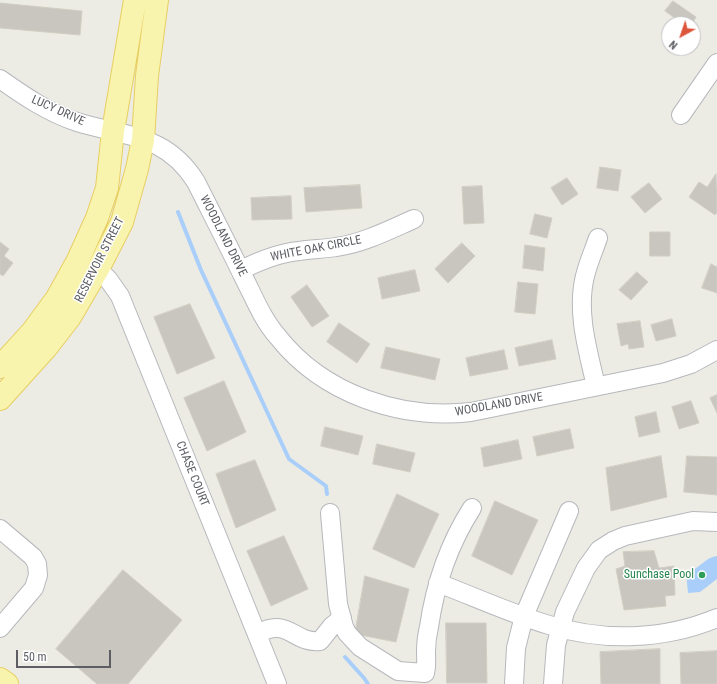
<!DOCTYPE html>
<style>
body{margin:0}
#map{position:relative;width:717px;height:684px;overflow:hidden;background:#edece4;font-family:"Roboto Condensed",sans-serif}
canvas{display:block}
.north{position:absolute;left:661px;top:16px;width:40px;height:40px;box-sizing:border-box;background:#fff;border:1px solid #bebfc1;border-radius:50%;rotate:220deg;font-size:11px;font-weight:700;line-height:16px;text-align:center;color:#5c5e63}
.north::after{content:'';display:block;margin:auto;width:14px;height:18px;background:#dd553a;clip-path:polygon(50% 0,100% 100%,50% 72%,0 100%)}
.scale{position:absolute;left:16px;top:650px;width:95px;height:18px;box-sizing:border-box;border:2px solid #5c5e63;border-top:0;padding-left:5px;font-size:12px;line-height:14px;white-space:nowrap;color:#5c5e63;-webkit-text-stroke:3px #fff;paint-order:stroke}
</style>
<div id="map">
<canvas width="717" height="684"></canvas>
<div class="north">N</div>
<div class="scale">50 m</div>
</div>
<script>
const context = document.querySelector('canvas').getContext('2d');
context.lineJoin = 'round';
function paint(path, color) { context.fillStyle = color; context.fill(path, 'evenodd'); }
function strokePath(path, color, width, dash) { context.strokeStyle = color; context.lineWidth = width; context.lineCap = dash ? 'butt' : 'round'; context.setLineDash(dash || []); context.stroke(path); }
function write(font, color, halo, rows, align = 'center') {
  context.font = font + ' "Roboto Condensed",sans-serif'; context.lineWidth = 3; context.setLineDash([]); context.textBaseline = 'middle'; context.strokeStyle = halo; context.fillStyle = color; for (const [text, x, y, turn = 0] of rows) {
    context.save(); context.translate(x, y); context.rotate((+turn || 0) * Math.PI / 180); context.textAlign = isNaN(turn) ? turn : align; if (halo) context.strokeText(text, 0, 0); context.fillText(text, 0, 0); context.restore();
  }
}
const water = new Path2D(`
 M 717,556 L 717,579 L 700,592 L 688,593 L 686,572 C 700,570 703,558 717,556 Z`);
const stream = new Path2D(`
 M 178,212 L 201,270 L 289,459 L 326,486 L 327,494
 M 345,657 L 364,678 L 368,684`);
const building = new Path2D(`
 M 673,1 L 696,17 L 692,24 L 683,24 L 665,11 Z
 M 0,3 L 82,11 L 80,35 L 0,28 Z
 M 600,167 L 621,170 L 618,191 L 597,188 Z
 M 716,174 L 717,212 L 715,215 L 689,197 L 699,182 L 707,187 Z
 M 567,178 L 578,194 L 562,205 L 551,188 Z
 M 649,183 L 662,199 L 645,213 L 631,197 Z
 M 360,185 L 362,208 L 306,212 L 304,188 Z
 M 482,186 L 484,223 L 464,224 L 462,187 Z
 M 291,196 L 292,219 L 252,220 L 251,198 Z
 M 535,214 L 552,218 L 547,238 L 530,234 Z
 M 650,232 L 670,232 L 670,256 L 650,256 Z
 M 0,242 L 9,249 L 4,256 L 13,263 L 3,276 L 0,274 Z
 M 462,243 L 475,256 L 448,283 L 435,269 Z
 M 525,245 L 545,248 L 543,271 L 523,268 Z
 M 711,264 L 717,267 L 717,293 L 702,288 Z
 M 415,270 L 420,291 L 382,299 L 378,278 Z
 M 637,272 L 648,282 L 631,300 L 619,290 Z
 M 518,282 L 538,284 L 535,314 L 515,312 Z
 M 307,285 L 329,316 L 312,327 L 291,297 Z
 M 190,304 L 215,358 L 177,374 L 154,317 Z
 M 672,319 L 676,336 L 656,341 L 651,325 Z
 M 640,321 L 644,347 L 629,349 L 628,344 L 621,346 L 617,324 Z
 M 339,323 L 370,344 L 357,363 L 327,342 Z
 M 552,340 L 556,359 L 519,366 L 515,348 Z
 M 386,347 L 440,359 L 435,380 L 381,368 Z
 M 504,350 L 508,369 L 470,376 L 466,358 Z
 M 224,381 L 246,432 L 207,451 L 184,398 Z
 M 717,395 L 717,413 L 710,398 Z
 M 691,401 L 699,423 L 679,429 L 672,407 Z
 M 656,412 L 660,432 L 639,437 L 635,417 Z
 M 325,427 L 363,436 L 358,455 L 321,446 Z
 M 570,429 L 574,448 L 537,456 L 533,437 Z
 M 518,440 L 522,459 L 484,467 L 481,448 Z
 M 377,444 L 415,453 L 410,472 L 373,464 Z
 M 661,456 L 667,497 L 611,511 L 606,468 Z
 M 687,456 L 717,457 L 717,495 L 684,492 Z
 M 255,460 L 276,510 L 236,528 L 216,474 Z
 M 397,494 L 439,514 L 414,568 L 373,549 Z
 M 495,501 L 538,520 L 512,575 L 472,556 Z
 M 284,536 L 308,589 L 271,606 L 247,551 Z
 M 654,551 L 659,568 L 674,566 L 675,595 L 665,596 L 666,606 L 624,610 L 616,569 L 625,566 L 623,552 Z
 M 123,570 L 182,620 L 128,684 L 97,684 L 56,649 Z
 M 365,576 L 409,589 L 396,642 L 355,634 Z
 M 446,623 L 486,623 L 487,683 L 447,683 Z
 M 660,649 L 660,684 L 601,684 L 600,652 Z
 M 717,651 L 717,684 L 681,684 L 680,653 Z`);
const minor = new Path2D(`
 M 0,79 C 24,96 49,113 77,122 C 126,137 166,134 196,182 C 211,212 227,243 242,274 C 253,295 262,319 278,337 C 323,394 400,420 471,412 L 663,373 L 691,364 L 717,350
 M 681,115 L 717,63
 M 98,269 L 108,279 L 120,296 L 277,684
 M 241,270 C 259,261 278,253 299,251 C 311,249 324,249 336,247 C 364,243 389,230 414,219
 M 596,386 C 588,351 576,312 585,276 C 588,263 594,250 598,238
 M 330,513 L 338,604 L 344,627 L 347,633 L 360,647 L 398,671 L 425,673 C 427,665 426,661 426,652 C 426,644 427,635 429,627 C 435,585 449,544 472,508
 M 0,529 L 33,557 L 37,564 L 38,575 L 34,588 L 0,628
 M 438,583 C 475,597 512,614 549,625 C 604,642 664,640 717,618
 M 257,634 C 289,616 293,644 320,641 L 332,626 L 342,618
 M 514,684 L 516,648 L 524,616 L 569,511
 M 553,684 L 556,645 L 565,612 L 586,568 L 599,550 L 613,541 L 625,536 L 693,521 L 717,522`);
const major = new Path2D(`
 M 0,367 L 32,332 L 57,298 L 78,260 L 97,218 L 107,188 L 113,131 L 135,0
 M 0,399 L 46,348 L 70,317 L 98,269 L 122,222 L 137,169 L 143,140 L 147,76 L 157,0
 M 0,679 L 7,684`);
const markers = [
 [702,575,4,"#2e9e5b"]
];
const streetNames = [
 ["LUCY DRIVE",58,111,24],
 ["WOODLAND DRIVE",223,236,63],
 ["WHITE OAK CIRCLE",316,249,-11],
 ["RESERVOIR STREET",100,260,-63],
 ["WOODLAND DRIVE",499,405,-10],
 ["CHASE COURT",192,474,68]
];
const leisureNames = [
 ["Sunchase Pool",694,575]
];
paint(water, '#a8cef9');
strokePath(stream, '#a8cef9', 4);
paint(building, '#c9c6c0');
strokePath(building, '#d1cec2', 1);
strokePath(minor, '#b6b8bd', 20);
strokePath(major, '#e7ce62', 24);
strokePath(minor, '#fff', 18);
strokePath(major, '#f9f4ad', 22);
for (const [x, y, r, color] of markers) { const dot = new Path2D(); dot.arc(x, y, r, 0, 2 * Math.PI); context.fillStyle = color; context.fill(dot); strokePath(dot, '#fff', 1.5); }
write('12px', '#5c5e63', '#fff', streetNames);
write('12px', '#27864d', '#fff', leisureNames, 'right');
</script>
